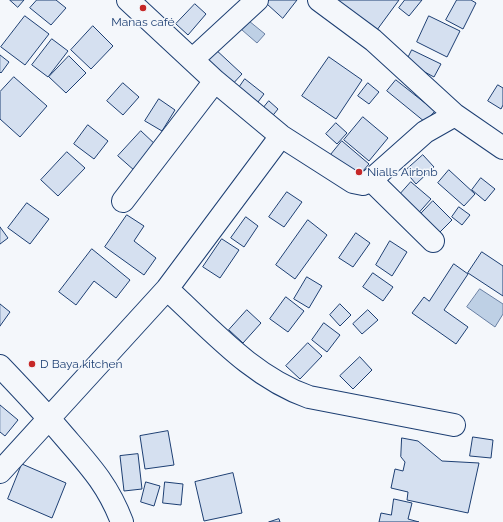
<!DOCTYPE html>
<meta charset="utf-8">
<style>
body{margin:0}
canvas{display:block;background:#f4f7fb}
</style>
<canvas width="503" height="522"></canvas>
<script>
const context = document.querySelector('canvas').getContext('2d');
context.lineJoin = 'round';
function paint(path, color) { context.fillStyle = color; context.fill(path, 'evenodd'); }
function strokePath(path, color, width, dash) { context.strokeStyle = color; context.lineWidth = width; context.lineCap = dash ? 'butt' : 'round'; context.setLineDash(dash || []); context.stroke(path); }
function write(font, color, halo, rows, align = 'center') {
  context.font = font + ' Raleway,sans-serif'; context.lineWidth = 3; context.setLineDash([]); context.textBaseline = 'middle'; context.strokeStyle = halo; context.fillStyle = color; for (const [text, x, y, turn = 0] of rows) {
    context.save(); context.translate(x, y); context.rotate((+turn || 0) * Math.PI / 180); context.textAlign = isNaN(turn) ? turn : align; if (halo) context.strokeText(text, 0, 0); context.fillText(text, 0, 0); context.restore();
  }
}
const water = new Path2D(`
 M 249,21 L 265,34 L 257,43 L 242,30 Z
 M 480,289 L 503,304 L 503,314 L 495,327 L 467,307 Z`);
const building = new Path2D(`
 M 10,0 L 24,0 L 18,7 Z
 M 37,0 L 56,0 L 66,8 L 51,25 L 30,8 Z
 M 263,0 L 297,0 L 283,18 Z
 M 329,0 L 399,0 L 374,34 Z
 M 405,0 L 422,0 L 409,16 L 399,8 Z
 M 457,0 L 471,0 L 476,3 L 463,29 L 446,20 Z
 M 195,4 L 206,14 L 188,35 L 176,24 Z
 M 25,16 L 49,34 L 25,65 L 1,47 Z
 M 429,16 L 460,31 L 447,57 L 417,42 Z
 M 93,26 L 113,46 L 91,69 L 71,50 Z
 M 52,39 L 68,51 L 48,77 L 32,65 Z
 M 214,48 L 242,74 L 229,88 L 201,62 Z
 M 412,50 L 441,64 L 434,77 L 406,62 Z
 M 0,55 L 9,62 L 1,73 L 0,72 Z
 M 69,56 L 86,73 L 66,93 L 49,77 Z
 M 329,57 L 362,80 L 336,119 L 302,96 Z
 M 14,77 L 47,106 L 20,137 L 0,119 L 0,92 Z
 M 245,79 L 264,94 L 255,106 L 236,92 Z
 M 396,80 L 435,111 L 425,122 L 387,91 Z
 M 123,83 L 139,97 L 123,115 L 107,101 Z
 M 368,83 L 379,92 L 369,104 L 358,96 Z
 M 498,85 L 503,88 L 503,105 L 501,109 L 488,101 Z
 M 159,99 L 175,110 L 162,131 L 145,121 Z
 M 269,101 L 278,109 L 270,119 L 261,111 Z
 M 363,117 L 388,138 L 369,161 L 344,140 Z
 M 336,123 L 347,133 L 337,144 L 326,134 Z
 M 88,125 L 108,141 L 94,159 L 74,144 Z
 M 141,131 L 157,146 L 135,171 L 118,156 Z
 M 342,141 L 369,164 L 356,179 L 329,157 Z
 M 67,152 L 85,168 L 58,196 L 41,180 Z
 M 423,155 L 434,167 L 416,184 L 405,171 Z
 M 449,170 L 475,194 L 464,206 L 438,183 Z
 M 481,178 L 495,189 L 485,201 L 472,190 Z
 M 411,182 L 431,199 L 415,217 L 395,200 Z
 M 287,192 L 302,202 L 284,227 L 269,217 Z
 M 433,201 L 452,220 L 436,236 L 417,218 Z
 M 27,203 L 49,219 L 30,244 L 8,228 Z
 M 459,207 L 470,215 L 462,225 L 452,217 Z
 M 127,215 L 144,226 L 134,241 L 156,258 L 144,275 L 105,247 Z
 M 246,217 L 258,226 L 244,247 L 231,238 Z
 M 308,220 L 327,235 L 295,279 L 276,265 Z
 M 0,227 L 8,238 L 0,244 Z
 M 356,233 L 370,243 L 353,267 L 339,258 Z
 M 222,239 L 239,250 L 220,278 L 203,267 Z
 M 390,241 L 407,252 L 392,276 L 376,265 Z
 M 92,249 L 130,280 L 116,298 L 94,281 L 76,305 L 59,292 Z
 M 482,252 L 503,266 L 503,296 L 468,273 Z
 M 454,264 L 468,274 L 444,310 L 468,327 L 456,344 L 412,313 L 424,297 L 429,301 Z
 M 373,273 L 393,287 L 383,301 L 363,287 Z
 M 307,277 L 322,286 L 309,308 L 294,299 Z
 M 286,297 L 304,311 L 288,332 L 270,319 Z
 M 0,304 L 10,312 L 0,326 Z
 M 340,304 L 351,315 L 340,326 L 330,315 Z
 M 247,310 L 261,323 L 243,343 L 229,330 Z
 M 368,310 L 378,320 L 362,334 L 353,324 Z
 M 324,323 L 340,335 L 327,352 L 312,340 Z
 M 308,343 L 322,356 L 300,379 L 286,366 Z
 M 360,357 L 372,370 L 353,389 L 340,376 Z
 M 0,405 L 18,420 L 5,436 L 0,432 Z
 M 168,431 L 174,465 L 145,469 L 140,436 Z
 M 473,437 L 493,440 L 491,458 L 470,456 Z
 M 402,438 L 418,441 L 442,461 L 479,463 L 468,513 L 407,500 L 408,492 L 391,488 L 395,469 L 403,471 L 405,462 L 401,457 Z
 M 138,454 L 142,489 L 124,491 L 120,456 Z
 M 22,464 L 66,483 L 52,518 L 8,499 Z
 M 233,473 L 242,513 L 204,521 L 195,482 Z
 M 146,482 L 160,486 L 154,506 L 141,502 Z
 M 165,482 L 183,484 L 181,505 L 163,503 Z
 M 394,499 L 412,503 L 408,519 L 419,522 L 379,522 L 381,513 L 391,515 Z
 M 279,519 L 280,522 L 269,522 Z`);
const minor = new Path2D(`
 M 128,0 L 215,81 L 281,136 L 353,182 L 363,184 L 371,180 L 425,132 L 455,115 L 503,148
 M 319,0 L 373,40 L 455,115
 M 193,59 L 257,0
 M 371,180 L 433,241
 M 123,201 L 215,81
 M 167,289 C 211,329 252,377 309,397 L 454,425
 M 0,366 C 22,389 44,412 64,436 C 90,466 108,485 122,522
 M 0,472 L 167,289 L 281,136`);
const markers = [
 [143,8,4,"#c62828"],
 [359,172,4,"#c62828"],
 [32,364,4,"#c62828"]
];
const poiNames = [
 ["Manas café",143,22,"center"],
 ["Nialls Airbnb",367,172],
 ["D Baya kitchen",40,364]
];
paint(water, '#bed0e5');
strokePath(water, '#687fa3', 1);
paint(building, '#d5e0f0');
strokePath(building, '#1d3f73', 1);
strokePath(minor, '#1d3f73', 24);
strokePath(minor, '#f4f7fb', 22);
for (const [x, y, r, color] of markers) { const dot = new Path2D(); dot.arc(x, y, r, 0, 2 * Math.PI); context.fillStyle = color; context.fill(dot); strokePath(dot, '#f4f7fb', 1.5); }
write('12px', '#1d3f73', '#f4f7fb', poiNames, 'left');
</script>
